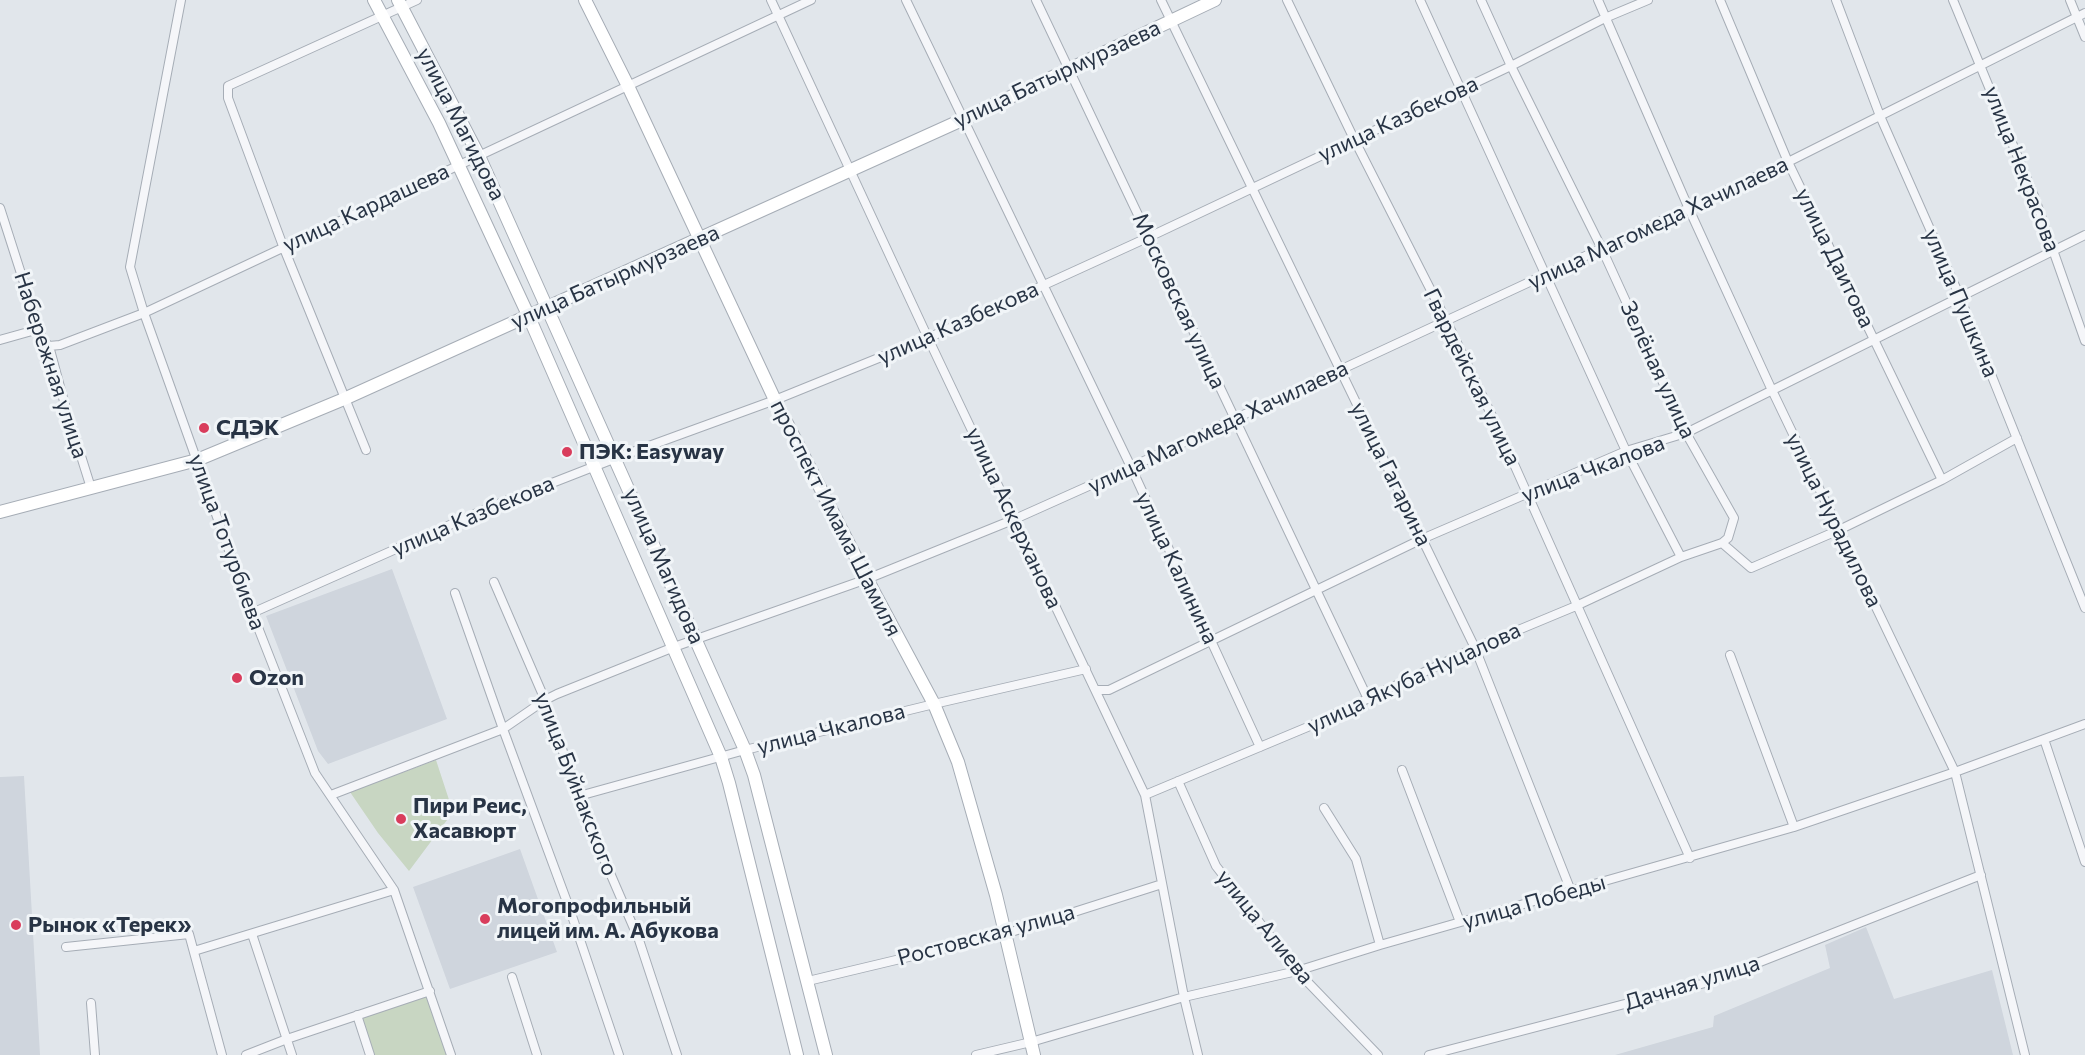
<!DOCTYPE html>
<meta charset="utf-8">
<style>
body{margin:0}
canvas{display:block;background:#e1e6eb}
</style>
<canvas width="2085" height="1055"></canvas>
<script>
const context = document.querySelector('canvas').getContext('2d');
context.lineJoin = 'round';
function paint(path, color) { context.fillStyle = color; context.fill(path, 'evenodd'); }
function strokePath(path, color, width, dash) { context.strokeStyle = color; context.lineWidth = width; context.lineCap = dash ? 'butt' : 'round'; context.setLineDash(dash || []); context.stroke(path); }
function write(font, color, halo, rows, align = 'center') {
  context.font = font + ' Commissioner,sans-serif'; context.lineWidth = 6; context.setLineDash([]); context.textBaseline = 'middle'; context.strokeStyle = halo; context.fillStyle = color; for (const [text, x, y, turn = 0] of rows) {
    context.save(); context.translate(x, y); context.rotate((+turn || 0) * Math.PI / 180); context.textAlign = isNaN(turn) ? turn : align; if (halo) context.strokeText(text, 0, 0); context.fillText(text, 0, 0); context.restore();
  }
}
const built = new Path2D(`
 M 392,569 L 447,719 L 328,764 L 318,751 L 266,616 Z
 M 24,776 L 40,1055 L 0,1055 L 0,777 Z
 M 520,849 L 557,952 L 450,989 L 413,887 Z
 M 1866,927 L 1894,999 L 1992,970 L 2013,1055 L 1615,1055 L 1713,1027 L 1714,1016 L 1830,968 L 1825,945 Z`);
const green = new Path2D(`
 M 436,760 L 453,812 L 409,871 L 378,833 L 350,792 Z
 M 427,996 L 447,1055 L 374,1055 L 361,1018 Z`);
const street = new Path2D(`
 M 181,0 L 130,267 L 144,313 L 241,584 L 315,773 L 394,890 L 451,1055
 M 771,0 L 928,338 L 1145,795 L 1184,997 L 1198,1055
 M 906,0 L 1131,467 L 1260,747
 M 1036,0 L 1368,699
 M 1161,0 L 1475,648 L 1571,891
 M 1287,0 L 1354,139 L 1447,322 L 1501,435 L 1690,858
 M 1420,0 L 1626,451 L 1681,557
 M 1598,0 L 1689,209 L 1770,386 L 1955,772 L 2025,1055
 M 1720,0 L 1788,162 L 1942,480
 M 1836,0 L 1880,116 L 1960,297 L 2085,608
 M 1953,0 L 2034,196 L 2085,341
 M 2070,0 L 2085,37
 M 0,208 L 42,339 L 49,346 L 65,405 L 91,488
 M 0,340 L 39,329
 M 49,346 L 60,345 L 144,313 L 811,0
 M 366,450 L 283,246 L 228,98 L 228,86 L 417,0
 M 1722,543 L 1751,568 L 1839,530 L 1942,480 L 2017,438
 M 494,582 L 545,700 L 585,815 L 639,940 L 677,1055
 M 455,593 L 503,729 L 570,910 L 619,1055
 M 252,613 L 488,508 L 616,458 L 775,400 L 928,338 L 1149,237 L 1511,66 L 1605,18 L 1648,0
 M 1730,655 L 1794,827
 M 1096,690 L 1109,690 L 1422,539 L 1626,451 L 1686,433 L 2085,235
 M 2044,739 L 2085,862
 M 1402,770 L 1460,922
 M 1178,781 L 1216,866 L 1297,971 L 1378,1055
 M 331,795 L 503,729 L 545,700 L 557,694 L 674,647 L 867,579 L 1015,519 L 1131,467 L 1788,162 L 2085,13
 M 1145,795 L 1310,726 L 1475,648 L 1576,606 L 1681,557 L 1722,543 L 1728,538 L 1734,518 L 1686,433 L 1602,249 L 1511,66 L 1481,0
 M 579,796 L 745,750 L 934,704 L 1086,669
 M 1324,808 L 1356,859 L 1380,945
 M 252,934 L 292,1055
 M 66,947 L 189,934 L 222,1055
 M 194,951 L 394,890
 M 512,977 L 537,1055
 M 808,981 L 1005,934 L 1162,884
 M 91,1003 L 95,1055
 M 357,1015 L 370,1055
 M 246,1055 L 287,1039 L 430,991
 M 976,1055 L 1031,1042 L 1184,997 L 1297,971 L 1380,945 L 1794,827 L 1955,772 L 2085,724
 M 1429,1055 L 1709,982 L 1981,875`);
const secondary = new Path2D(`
 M 374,0 L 439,123 L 529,317 L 721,757 L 729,783 L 797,1055
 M 398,0 L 479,156 L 745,750 L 754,775 L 826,1055
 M 585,0 L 628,86 L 775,400 L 867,579 L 934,704 L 958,762 L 996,895 L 1034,1055
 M 0,512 L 197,460 L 344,399 L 964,119 L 1215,0`);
const markers = [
 [204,428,6,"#d93d5c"],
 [567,452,6,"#d93d5c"],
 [237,678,6,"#d93d5c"],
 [401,819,6,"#d93d5c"],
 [485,919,6,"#d93d5c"],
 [16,925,6,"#d93d5c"]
];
const streetNames = [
 ["улица Батырмурзаева",1057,74,-25],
 ["улица Казбекова",1398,119,-25],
 ["улица Магидова",461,124,63],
 ["улица Некрасова",2022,169,69],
 ["улица Кардашева",366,208,-25],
 ["улица Магомеда Хачилаева",1658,223,-25],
 ["улица Даитова",1835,258,64],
 ["улица Батырмурзаева",615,277,-24],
 ["Московская улица",1179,301,65],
 ["улица Пушкина",1961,303,67],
 ["улица Казбекова",958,323,-24],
 ["Набережная улица",51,365,72],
 ["Зелёная улица",1658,370,65],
 ["Гвардейская улица",1472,377,64],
 ["улица Магомеда Хачилаева",1218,427,-25],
 ["улица Чкалова",1593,469,-21],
 ["улица Гагарина",1391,474,64],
 ["улица Казбекова",473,516,-23],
 ["проспект Имама Шамиля",836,518,63],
 ["улица Аскерханова",1014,518,65],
 ["улица Нурадилова",1834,520,64],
 ["улица Тотурбиева",227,542,70],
 ["улица Магидова",664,566,66],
 ["улица Калинина",1177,568,65],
 ["улица Якуба Нуцалова",1414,678,-25],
 ["улица Чкалова",831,729,-14],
 ["улица Буйнакского",576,784,69],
 ["улица Победы",1534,902,-16],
 ["улица Алиева",1265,927,51],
 ["Ростовская улица",986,935,-15],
 ["Дачная улица",1692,983,-17]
];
const poiNames = [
 ["СДЭК",216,428],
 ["ПЭК: Easyway",579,452],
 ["Ozon",249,678],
 ["Пири Реис,",413,806],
 ["Хасавюрт",413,831],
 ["Могопрофильный",497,906],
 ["лицей им. А. Абукова",497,931],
 ["Рынок «Терек»",28,925]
];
paint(built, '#cfd5dd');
paint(green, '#c8d6c2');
strokePath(street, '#a6adb6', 10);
strokePath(secondary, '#a6adb6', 14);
strokePath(street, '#f5f6f9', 8);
strokePath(secondary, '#fff', 12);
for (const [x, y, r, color] of markers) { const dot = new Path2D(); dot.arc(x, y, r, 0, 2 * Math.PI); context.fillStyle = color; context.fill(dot); strokePath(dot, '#f1f5f8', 2); }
write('22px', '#283445', '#f1f5f8', streetNames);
write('bold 22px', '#283445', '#f1f5f8', poiNames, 'left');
</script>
